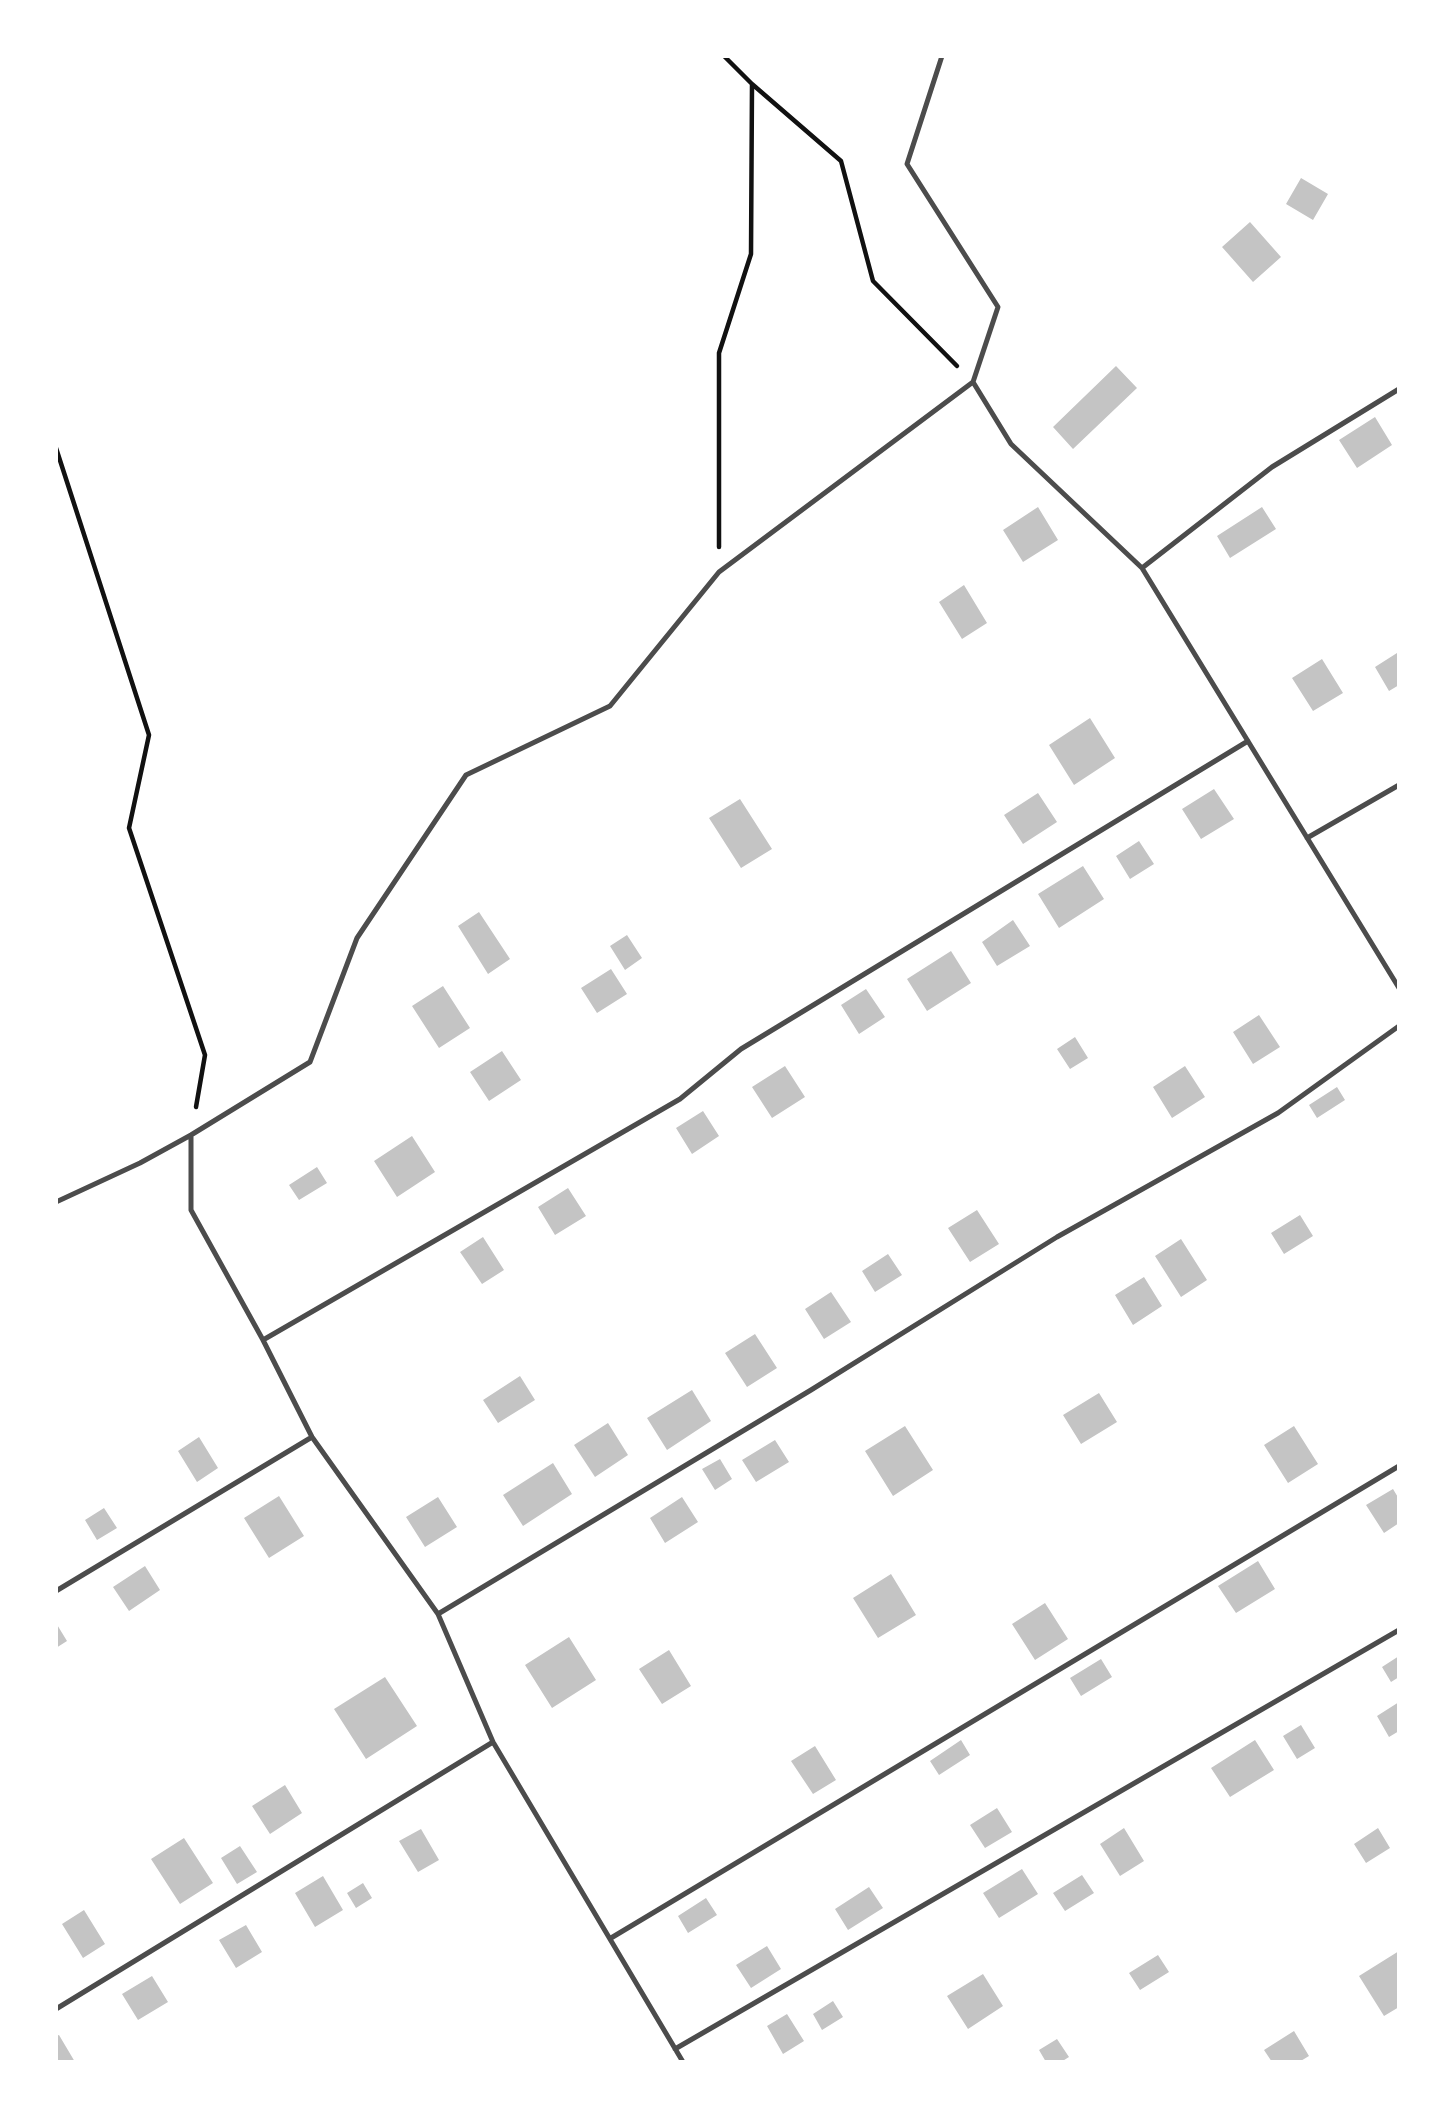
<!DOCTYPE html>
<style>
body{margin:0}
#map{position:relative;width:1455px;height:2118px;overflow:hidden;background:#fff;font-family:"Fira Sans Condensed",sans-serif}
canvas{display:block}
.frame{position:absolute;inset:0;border:58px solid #fff;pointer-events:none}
</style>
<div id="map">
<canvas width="1455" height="2118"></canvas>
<div class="frame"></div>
</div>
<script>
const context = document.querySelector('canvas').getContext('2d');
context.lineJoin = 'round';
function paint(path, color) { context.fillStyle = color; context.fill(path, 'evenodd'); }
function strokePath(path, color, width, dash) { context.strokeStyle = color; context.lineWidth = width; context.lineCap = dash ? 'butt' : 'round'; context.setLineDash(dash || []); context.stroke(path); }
const building = new Path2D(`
 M 1301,178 L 1328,194 L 1313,220 L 1286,204 Z
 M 1250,222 L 1281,257 L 1253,282 L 1222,247 Z
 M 1116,366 L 1137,388 L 1073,449 L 1053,427 Z
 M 1375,417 L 1392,445 L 1357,468 L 1339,440 Z
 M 1038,507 L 1058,540 L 1023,562 L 1003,530 Z
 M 1262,507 L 1276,529 L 1230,558 L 1217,536 Z
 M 964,585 L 987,623 L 962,639 L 939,602 Z
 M 1397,653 L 1399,685 L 1389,691 L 1375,667 Z
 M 1322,659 L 1343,693 L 1313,711 L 1292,678 Z
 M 1090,718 L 1115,758 L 1074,785 L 1049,745 Z
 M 1214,789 L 1234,819 L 1201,839 L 1182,809 Z
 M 1038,793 L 1057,822 L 1023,844 L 1004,815 Z
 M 740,799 L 772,849 L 741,868 L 709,818 Z
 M 1139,841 L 1154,864 L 1130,879 L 1116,856 Z
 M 1083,866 L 1104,899 L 1059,928 L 1038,894 Z
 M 479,912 L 510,959 L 488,974 L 458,926 Z
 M 1013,920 L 1030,946 L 997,966 L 982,942 Z
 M 627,935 L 642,958 L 625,970 L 610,946 Z
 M 951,951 L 971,983 L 927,1011 L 907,979 Z
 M 611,969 L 627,994 L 597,1013 L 581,988 Z
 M 443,986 L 470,1028 L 439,1048 L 412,1006 Z
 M 866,989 L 885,1017 L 859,1034 L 841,1005 Z
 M 1259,1015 L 1280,1047 L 1253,1064 L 1233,1032 Z
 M 1075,1037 L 1088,1058 L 1070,1069 L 1057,1049 Z
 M 502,1051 L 521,1080 L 489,1101 L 470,1072 Z
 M 785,1066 L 805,1097 L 772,1118 L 752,1087 Z
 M 1185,1066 L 1205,1097 L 1172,1118 L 1153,1087 Z
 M 1337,1087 L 1345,1100 L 1317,1118 L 1309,1105 Z
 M 703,1111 L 719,1136 L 692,1154 L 676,1128 Z
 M 412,1136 L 435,1172 L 397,1197 L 374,1161 Z
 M 317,1167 L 327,1183 L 299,1200 L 289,1185 Z
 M 568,1188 L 586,1216 L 555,1235 L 538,1207 Z
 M 977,1210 L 999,1244 L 970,1262 L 948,1228 Z
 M 1300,1215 L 1313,1236 L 1284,1254 L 1271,1233 Z
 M 483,1237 L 504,1270 L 482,1284 L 460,1252 Z
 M 1181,1239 L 1207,1280 L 1181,1297 L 1155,1256 Z
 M 888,1254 L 902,1275 L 875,1292 L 862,1271 Z
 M 1144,1277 L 1162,1306 L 1133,1325 L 1115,1295 Z
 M 831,1292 L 851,1322 L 824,1339 L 805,1309 Z
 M 755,1334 L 777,1368 L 747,1387 L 725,1353 Z
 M 520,1376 L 535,1400 L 498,1423 L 483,1400 Z
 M 692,1390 L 711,1421 L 667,1450 L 647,1418 Z
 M 1099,1393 L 1117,1422 L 1081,1444 L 1063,1415 Z
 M 608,1423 L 628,1455 L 595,1477 L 574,1445 Z
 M 905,1426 L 933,1470 L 893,1496 L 865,1451 Z
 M 1294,1426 L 1318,1464 L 1288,1483 L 1264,1445 Z
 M 199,1437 L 218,1468 L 197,1482 L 178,1451 Z
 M 775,1440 L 789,1462 L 756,1482 L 742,1460 Z
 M 720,1459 L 732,1479 L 715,1490 L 702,1469 Z
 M 553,1463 L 572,1494 L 523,1526 L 503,1495 Z
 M 1393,1489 L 1399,1499 L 1399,1523 L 1384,1533 L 1366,1505 Z
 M 279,1496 L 304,1536 L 269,1558 L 244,1518 Z
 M 438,1497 L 457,1527 L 425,1547 L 406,1517 Z
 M 682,1497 L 698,1522 L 665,1543 L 650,1518 Z
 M 104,1508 L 117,1528 L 97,1540 L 85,1520 Z
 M 1258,1561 L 1275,1589 L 1236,1613 L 1218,1586 Z
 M 145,1566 L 160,1590 L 129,1611 L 113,1587 Z
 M 891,1574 L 916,1615 L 878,1638 L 853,1598 Z
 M 1045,1603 L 1068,1639 L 1035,1660 L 1012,1624 Z
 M 56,1623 L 67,1641 L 56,1648 Z
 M 569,1637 L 596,1680 L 552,1708 L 525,1665 Z
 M 669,1650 L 691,1686 L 662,1704 L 639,1669 Z
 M 1399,1656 L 1399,1677 L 1391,1682 L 1382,1667 Z
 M 1101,1659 L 1112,1677 L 1081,1696 L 1070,1678 Z
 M 385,1677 L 417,1726 L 366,1759 L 334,1709 Z
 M 1399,1702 L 1399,1731 L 1389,1737 L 1377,1716 Z
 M 1301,1725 L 1315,1748 L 1297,1759 L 1283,1736 Z
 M 961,1740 L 970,1755 L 939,1775 L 930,1761 Z
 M 1255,1740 L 1274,1770 L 1230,1797 L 1211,1768 Z
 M 815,1746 L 836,1780 L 813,1794 L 791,1761 Z
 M 285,1785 L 302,1813 L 270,1834 L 252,1806 Z
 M 997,1808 L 1012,1832 L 985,1848 L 970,1825 Z
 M 1124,1828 L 1144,1861 L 1120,1876 L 1100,1844 Z
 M 1378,1828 L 1390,1848 L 1366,1863 L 1354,1844 Z
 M 421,1829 L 439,1860 L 418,1872 L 399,1841 Z
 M 184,1838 L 213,1883 L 180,1904 L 151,1859 Z
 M 240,1846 L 257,1872 L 237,1884 L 221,1858 Z
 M 1022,1869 L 1038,1894 L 999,1918 L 983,1893 Z
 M 1082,1875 L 1094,1893 L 1065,1911 L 1053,1893 Z
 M 323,1876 L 343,1910 L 315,1927 L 295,1893 Z
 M 363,1883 L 372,1898 L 356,1908 L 347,1893 Z
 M 869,1887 L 883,1908 L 848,1930 L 835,1909 Z
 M 706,1898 L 717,1915 L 688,1933 L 678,1916 Z
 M 84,1910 L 105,1944 L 83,1958 L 62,1924 Z
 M 246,1925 L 262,1952 L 236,1968 L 219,1940 Z
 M 767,1946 L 781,1969 L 751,1988 L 736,1965 Z
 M 1399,1951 L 1399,2007 L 1384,2016 L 1359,1976 Z
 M 1158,1955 L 1169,1972 L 1140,1990 L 1129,1973 Z
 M 983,1974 L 1003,2006 L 968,2029 L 947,1996 Z
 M 152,1976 L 168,2002 L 138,2020 L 122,1994 Z
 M 833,2001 L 843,2017 L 822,2030 L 813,2014 Z
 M 787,2014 L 804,2041 L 783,2054 L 767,2026 Z
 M 1294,2031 L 1309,2056 L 1299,2062 L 1272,2062 L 1264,2050 Z
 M 59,2035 L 75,2062 L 56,2062 L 56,2036 Z
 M 1057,2039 L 1069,2057 L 1061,2062 L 1046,2062 L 1039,2050 Z`);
const path = new Path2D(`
 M 724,56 L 752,84 L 841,161 L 873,281 L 957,366
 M 56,448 L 149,735 L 129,828 L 205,1055 L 196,1107
 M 719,547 L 719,353 L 751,254 L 752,84`);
const service = new Path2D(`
 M 942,56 L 907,164 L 998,307 L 973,382 L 1011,444 L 1142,568 L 1399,988
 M 1142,568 L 1272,467 L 1399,389
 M 1307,838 L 1399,785
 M 191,1135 L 191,1210 L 263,1340 L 312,1437 L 438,1614 L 493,1742 L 683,2062
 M 56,1202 L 140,1163 L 191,1135 L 310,1062 L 357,938 L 466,775 L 610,706 L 719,572 L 973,382
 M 263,1340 L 680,1099 L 741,1049 L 1248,741
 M 56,1591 L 312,1437
 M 438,1614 L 811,1390 L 1057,1237 L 1278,1113 L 1399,1026
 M 611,1938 L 1399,1466
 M 56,2009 L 493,1742
 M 675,2049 L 1399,1630`);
paint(building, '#c4c4c4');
strokePath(path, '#111', 4.5);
strokePath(service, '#4c4c4c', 5);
</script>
